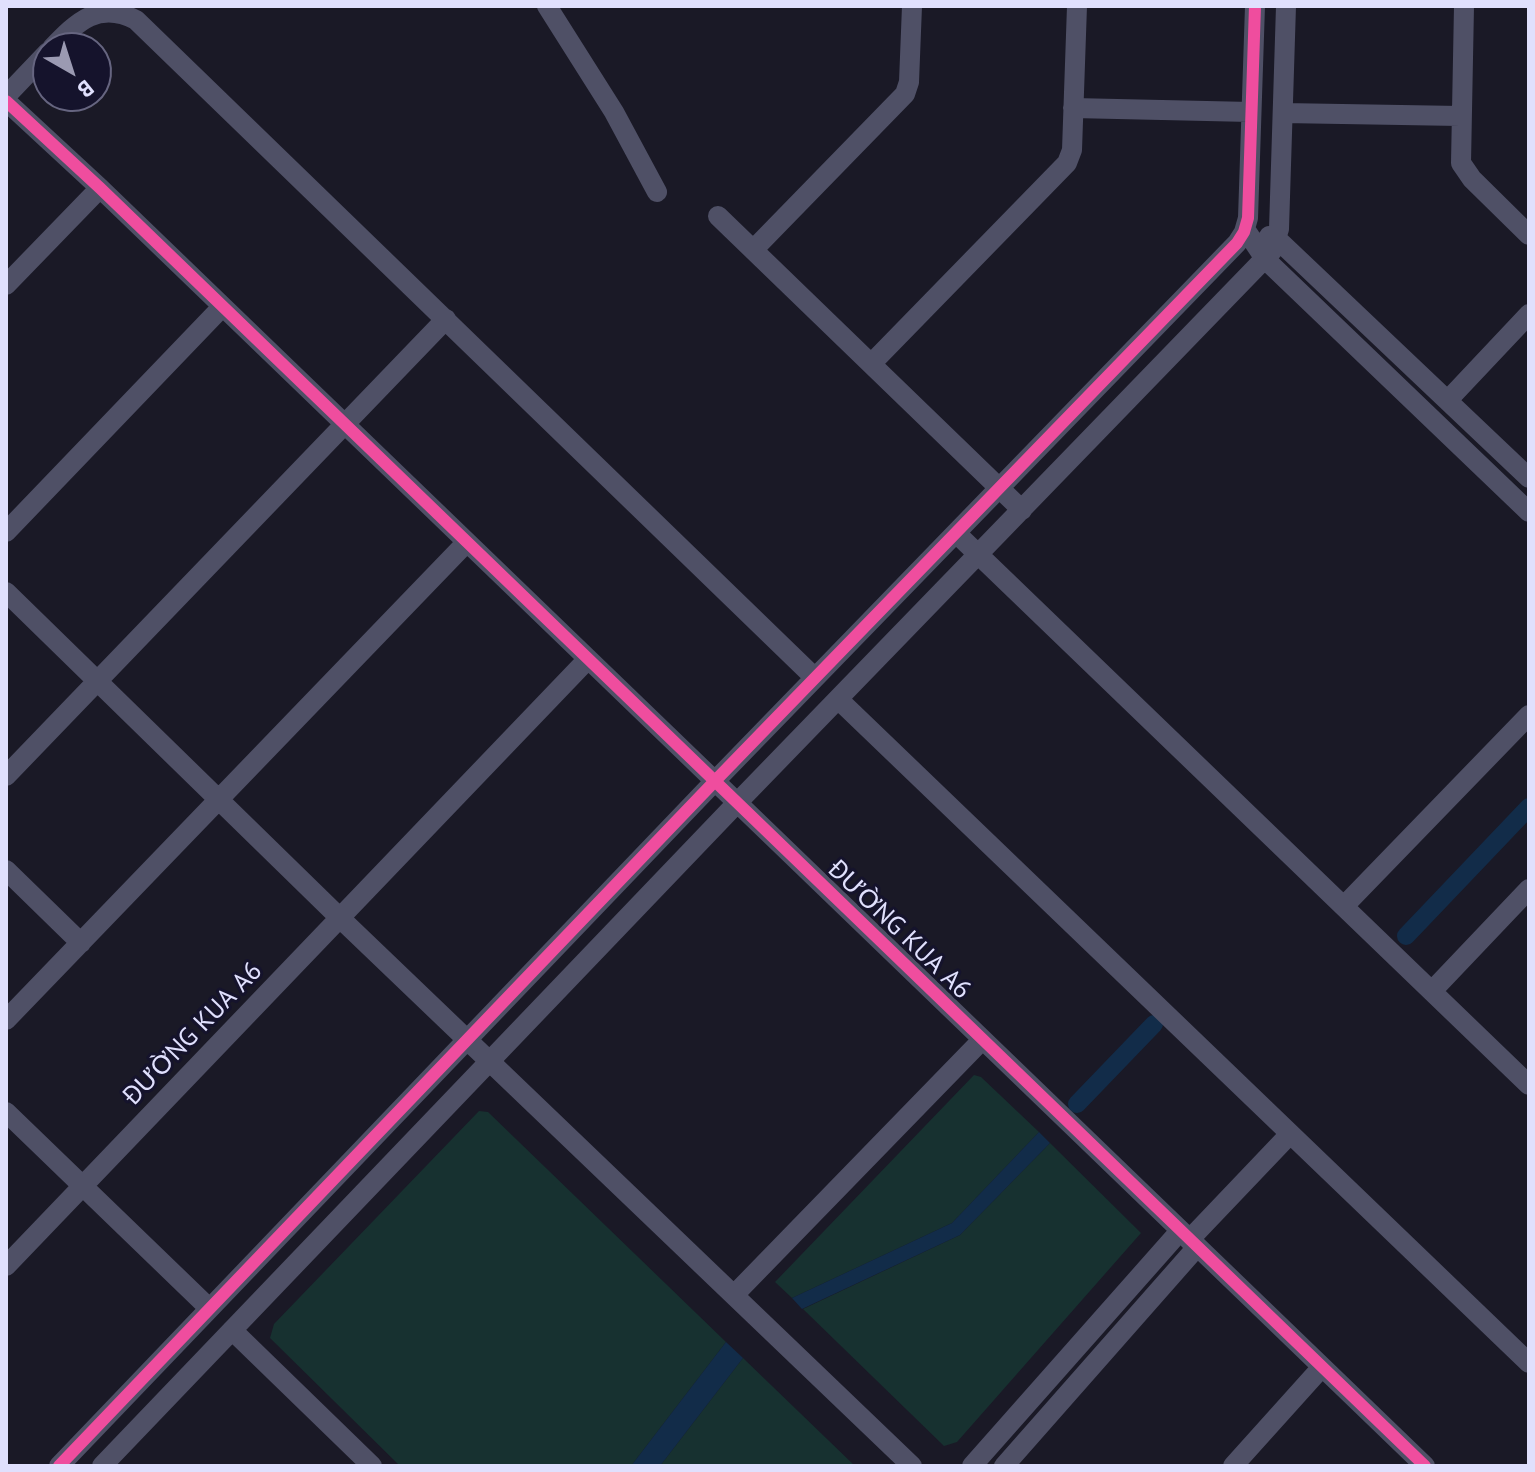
<!DOCTYPE html>
<meta charset="utf-8">
<style>
body{margin:0}
#map{position:relative;width:1535px;height:1472px;overflow:hidden;background:#1a1926;font-family:"PT Sans",sans-serif}
canvas{display:block}
.frame{position:absolute;inset:0;border:8px solid #e0e0fd;pointer-events:none}
.north{position:absolute;left:32px;top:32px;width:80px;height:80px;box-sizing:border-box;background:#15132c;border:2px solid #666580;border-radius:50%;rotate:141deg;font-size:22px;font-weight:700;line-height:32px;text-align:center;color:#e0e0fd}
.north::after{content:'';display:block;margin:auto;width:28px;height:36px;background:#9b9ab2;clip-path:polygon(50% 0,100% 100%,50% 72%,0 100%)}
</style>
<div id="map">
<canvas width="1535" height="1472"></canvas>
<div class="frame"></div>
<div class="north">B</div>
</div>
<script>
const context = document.querySelector('canvas').getContext('2d');
context.lineJoin = 'round';
function paint(path, color) { context.fillStyle = color; context.fill(path, 'evenodd'); }
function strokePath(path, color, width, dash) { context.strokeStyle = color; context.lineWidth = width; context.lineCap = dash ? 'butt' : 'round'; context.setLineDash(dash || []); context.stroke(path); }
function write(font, color, halo, rows, align = 'center') {
  context.font = font + ' "PT Sans",sans-serif'; context.lineWidth = 6; context.setLineDash([]); context.textBaseline = 'middle'; context.strokeStyle = halo; context.fillStyle = color; for (const [text, x, y, turn = 0] of rows) {
    context.save(); context.translate(x, y); context.rotate((+turn || 0) * Math.PI / 180); context.textAlign = isNaN(turn) ? turn : align; if (halo) context.strokeText(text, 0, 0); context.fillText(text, 0, 0); context.restore();
  }
}
const green = new Path2D(`
 M 974,1075 L 981,1077 L 1039,1132 L 952,1223 L 792,1298 L 775,1282 Z
 M 479,1111 L 488,1112 L 726,1342 L 631,1466 L 400,1466 L 270,1338 L 274,1324 Z
 M 1050,1143 L 1141,1233 L 957,1442 L 944,1446 L 803,1309 L 960,1235 Z
 M 743,1358 L 855,1466 L 660,1466 Z`);
const water = new Path2D(`
 M 1039,1132 L 1050,1143 L 960,1235 L 802,1309 L 792,1298 L 952,1223 Z
 M 726,1342 L 743,1358 L 660,1466 L 631,1466 Z`);
const canal = new Path2D(`
 M 1406,936 L 1529,807
 M 1077,1104 L 1154,1024`);
const street = new Path2D(`
 M 547,6 L 614,112 L 657,192
 M 1464,6 L 1461,163 L 1472,179 L 1529,235
 M 52,48 C 77,22 99,0 136,20 L 815,678
 M 6,96 L 48,52
 M 6,101 L 100,188 L 1425,1466
 M 1073,108 L 1251,112
 M 1283,113 L 1460,116
 M 718,216 L 1022,510
 M 1245,229 L 1265,259 L 1529,512
 M 1269,236 L 1277,239 L 1529,478
 M 753,250 L 905,94 L 909,82 L 912,6
 M 6,285 L 100,188
 M 871,364 L 1067,163 L 1072,150 L 1077,6
 M 1448,400 L 1529,314
 M 6,532 L 222,307
 M 956,533 L 1529,1085
 M 6,592 L 340,918 L 912,1466
 M 838,699 L 1529,1363
 M 6,776 L 446,319
 M 6,870 L 81,943
 M 1344,906 L 1529,715
 M 1432,991 L 1529,889
 M 6,1020 L 466,543
 M 6,1112 L 209,1308
 M 1189,1240 L 1290,1134
 M 6,1266 L 587,660
 M 734,1295 L 982,1040
 M 232,1330 L 372,1466
 M 59,1466 L 714,782 L 1237,243 L 1244,232 L 1248,218 L 1255,6
 M 102,1466 L 736,804 L 1272,251 L 1279,229 L 1286,6
 M 972,1466 L 1180,1231
 M 1004,1466 L 1197,1247
 M 1233,1466 L 1322,1367`);
const cycleway = new Path2D(`
 M 6,101 L 100,188 L 1425,1466
 M 59,1466 L 714,782 L 1237,243 L 1244,232 L 1248,218 L 1255,6`);
const streetNames = [
 ["ĐƯỜNG KUA A6",899,930,44],
 ["ĐƯỜNG KUA A6",193,1034,-46]
];
paint(green, '#173130');
paint(water, '#122c49');
strokePath(canal, '#122c49', 18);
strokePath(street, '#4f5066', 20);
strokePath(cycleway, '#ef4d9e', 12);
write('26px', '#e0e0fd', '#15132c', streetNames);
</script>
